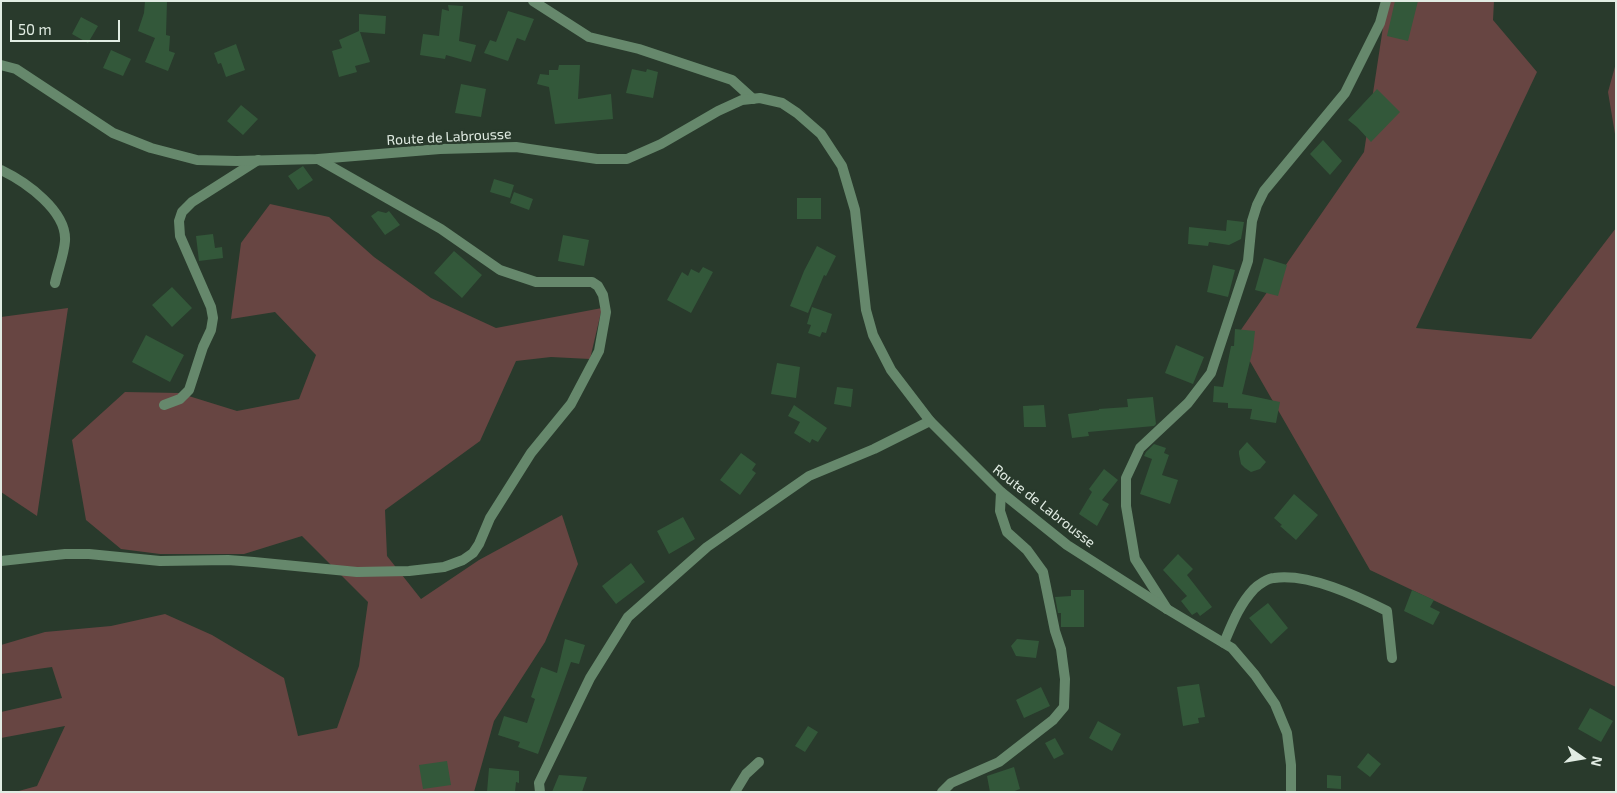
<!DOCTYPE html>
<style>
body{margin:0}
#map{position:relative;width:1617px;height:793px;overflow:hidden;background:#293a2c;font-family:"Exo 2",sans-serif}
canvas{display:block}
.frame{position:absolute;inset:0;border:2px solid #e1ece3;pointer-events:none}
.north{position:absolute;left:1557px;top:733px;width:50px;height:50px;-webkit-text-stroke:4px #293a2c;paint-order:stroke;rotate:103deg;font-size:14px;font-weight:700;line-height:20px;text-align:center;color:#e1ece3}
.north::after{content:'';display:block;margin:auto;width:18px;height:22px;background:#e1ece3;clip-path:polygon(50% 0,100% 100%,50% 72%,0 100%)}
.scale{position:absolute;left:10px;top:20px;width:110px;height:22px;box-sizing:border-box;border:2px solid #e1ece3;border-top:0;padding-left:6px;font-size:15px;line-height:18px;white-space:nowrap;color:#e1ece3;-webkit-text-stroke:4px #293a2c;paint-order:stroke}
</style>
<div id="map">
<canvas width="1617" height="793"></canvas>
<div class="frame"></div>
<div class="north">N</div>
<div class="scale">50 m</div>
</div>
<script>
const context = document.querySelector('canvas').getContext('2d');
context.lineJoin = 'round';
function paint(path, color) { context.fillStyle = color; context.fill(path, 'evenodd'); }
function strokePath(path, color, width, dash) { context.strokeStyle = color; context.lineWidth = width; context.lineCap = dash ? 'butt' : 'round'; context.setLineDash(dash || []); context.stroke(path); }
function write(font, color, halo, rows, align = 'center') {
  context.font = font + ' "Exo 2",sans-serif'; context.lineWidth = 5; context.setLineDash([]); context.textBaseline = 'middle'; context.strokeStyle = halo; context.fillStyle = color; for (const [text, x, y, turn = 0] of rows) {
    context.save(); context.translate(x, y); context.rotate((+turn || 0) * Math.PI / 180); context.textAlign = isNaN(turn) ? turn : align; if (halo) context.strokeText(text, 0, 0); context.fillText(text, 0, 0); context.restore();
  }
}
const green = new Path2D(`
 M 1387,1 L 1494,1 L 1493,20 L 1537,72 L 1416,328 L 1531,339 L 1616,228 L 1616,687 L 1370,570 L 1236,337 L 1364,152 Z
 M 1616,63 L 1616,140 L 1608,92 Z
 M 270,204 L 329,217 L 374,257 L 431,298 L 496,328 L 602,308 L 590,359 L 551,357 L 516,361 L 480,441 L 385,510 L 387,556 L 421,599 L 479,560 L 562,515 L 578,564 L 545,642 L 494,721 L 474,792 L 15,792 L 37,786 L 65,726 L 1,738 L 1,712 L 62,698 L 52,667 L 1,674 L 1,645 L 45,632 L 111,626 L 165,614 L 212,635 L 284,678 L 298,736 L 337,728 L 359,666 L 368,602 L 302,536 L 244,554 L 160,554 L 121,549 L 86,520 L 72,440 L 125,392 L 179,393 L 237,411 L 299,399 L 316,355 L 275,312 L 231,319 L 241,243 Z
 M 68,308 L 37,516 L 1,492 L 1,317 Z`);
const building = new Path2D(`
 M 145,1 L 167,1 L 166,35 L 170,36 L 169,51 L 175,53 L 168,71 L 145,62 L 155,38 L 138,31 L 144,13 Z
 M 1395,1 L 1418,1 L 1408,41 L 1387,36 Z
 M 448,5 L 463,6 L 459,41 L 476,45 L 471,62 L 446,55 L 445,59 L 420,55 L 423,34 L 439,36 L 442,9 L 449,11 Z
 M 508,11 L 534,19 L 525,41 L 517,38 L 508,61 L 484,53 L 490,40 L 496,42 Z
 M 359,14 L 386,16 L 385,34 L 360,32 L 370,62 L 355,66 L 357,72 L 339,77 L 332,51 L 342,48 L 339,40 L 359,31 Z
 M 81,17 L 98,26 L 88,43 L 72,34 Z
 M 236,44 L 245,70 L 226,77 L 221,63 L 218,64 L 214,53 Z
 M 111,50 L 131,59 L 123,76 L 103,68 Z
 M 559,65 L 580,65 L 578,99 L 611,94 L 613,119 L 555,124 L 549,87 L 537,84 L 540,74 L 549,75 L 549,70 L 558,70 Z
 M 632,69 L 646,72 L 647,69 L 658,72 L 653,98 L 626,93 Z
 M 461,84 L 486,89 L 481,117 L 455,113 Z
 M 1377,89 L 1400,112 L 1371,142 L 1357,127 L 1348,120 Z
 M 241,105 L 258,119 L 243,135 L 227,121 Z
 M 1323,140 L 1342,161 L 1330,175 L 1310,154 Z
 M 303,166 L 313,180 L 298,190 L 288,176 Z
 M 494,179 L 514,185 L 510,198 L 490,192 Z
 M 514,192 L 533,199 L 529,210 L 510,203 Z
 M 797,198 L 821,198 L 821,219 L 797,219 Z
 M 378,211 L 386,213 L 389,211 L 400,225 L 385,235 L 371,216 Z
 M 1227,220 L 1244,222 L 1241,239 L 1229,245 L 1209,242 L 1208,246 L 1188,244 L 1189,227 L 1226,231 Z
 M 213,234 L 215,248 L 222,247 L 223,258 L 199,261 L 196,236 Z
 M 563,235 L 589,240 L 584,266 L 558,261 Z
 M 817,246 L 836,256 L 826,276 L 824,275 L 808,313 L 790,306 L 804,271 Z
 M 454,251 L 482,275 L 462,298 L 434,273 Z
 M 1264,258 L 1287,265 L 1278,296 L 1255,290 Z
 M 1213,265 L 1235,270 L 1228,297 L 1207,292 Z
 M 703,267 L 713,272 L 691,313 L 667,300 L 682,272 L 688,276 L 691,269 L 699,273 Z
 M 172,287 L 192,308 L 172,327 L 152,305 Z
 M 812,307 L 832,314 L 826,333 L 822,332 L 820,337 L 808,333 L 811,325 L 807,324 Z
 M 1235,329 L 1255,331 L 1253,349 L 1242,394 L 1280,402 L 1276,423 L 1250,419 L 1252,409 L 1228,408 L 1228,403 L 1213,402 L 1214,386 L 1223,387 L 1231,346 L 1234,346 Z
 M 146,335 L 184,355 L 170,382 L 132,362 Z
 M 1176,345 L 1204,357 L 1193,384 L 1165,373 Z
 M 777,363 L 800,367 L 796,398 L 771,394 Z
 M 837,387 L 853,389 L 851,407 L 834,404 Z
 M 1153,397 L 1156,424 L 1154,426 L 1088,432 L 1089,436 L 1072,438 L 1068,414 L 1099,410 L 1099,409 L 1128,407 L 1127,399 Z
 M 794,405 L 827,428 L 818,442 L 812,439 L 810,443 L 794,433 L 800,422 L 788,416 Z
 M 1044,405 L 1046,427 L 1024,427 L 1023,406 Z
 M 1247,442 L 1266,462 L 1260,469 L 1251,472 L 1245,468 L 1241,464 L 1239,454 L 1239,451 Z
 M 1154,444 L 1166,448 L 1164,453 L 1169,455 L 1162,475 L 1178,480 L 1170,504 L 1140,494 L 1152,459 L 1144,456 L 1146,452 Z
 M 741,453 L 756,464 L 752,470 L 756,473 L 740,495 L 720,480 Z
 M 1104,469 L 1118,480 L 1102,500 L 1109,504 L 1097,526 L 1079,514 L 1092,492 L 1089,489 Z
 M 1294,494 L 1318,515 L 1296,540 L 1280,526 L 1282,525 L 1274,518 Z
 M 683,517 L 695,539 L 669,554 L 657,531 Z
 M 1178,554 L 1193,569 L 1187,575 L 1212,607 L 1200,616 L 1197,612 L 1192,615 L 1181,601 L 1187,596 L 1163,570 Z
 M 631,563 L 645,582 L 616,604 L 602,586 Z
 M 1071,590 L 1084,590 L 1084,627 L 1061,627 L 1061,613 L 1058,613 L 1055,597 L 1071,596 Z
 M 1412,590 L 1434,600 L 1430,607 L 1440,612 L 1433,625 L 1404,611 Z
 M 1268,603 L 1288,628 L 1271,644 L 1249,618 Z
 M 565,639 L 585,645 L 579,664 L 571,662 L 538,754 L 518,747 L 520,742 L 498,735 L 504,716 L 527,723 L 535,699 L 531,697 L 541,667 L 557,673 Z
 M 1017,639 L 1039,641 L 1036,658 L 1016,656 L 1011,646 Z
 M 1199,684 L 1205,717 L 1198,718 L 1199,723 L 1183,726 L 1177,687 Z
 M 1041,687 L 1050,706 L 1024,718 L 1016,700 Z
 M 1590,708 L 1613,721 L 1601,742 L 1578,729 Z
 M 1098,721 L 1121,734 L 1112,751 L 1089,738 Z
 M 808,726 L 818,732 L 805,752 L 795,746 Z
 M 1055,738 L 1064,754 L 1054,759 L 1045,743 Z
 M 1368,753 L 1381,764 L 1370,777 L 1357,767 Z
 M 447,761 L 451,785 L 423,789 L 419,765 Z
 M 1014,767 L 1020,789 L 1012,792 L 990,792 L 987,776 Z
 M 489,768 L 519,771 L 519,783 L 516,782 L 515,792 L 487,792 Z
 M 559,775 L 587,777 L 582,792 L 552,792 Z
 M 1327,775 L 1341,776 L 1341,789 L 1327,788 Z`);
const minor = new Path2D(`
 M 533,1 L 589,37 L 639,49 L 732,80 L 753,99
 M 1,170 C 26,182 67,211 65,241 C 64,255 58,269 55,283
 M 164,405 L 180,399 L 189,390 L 203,347 L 211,330 L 213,318 L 211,307 L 180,236 L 179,221 L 182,212 L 192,202 L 258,160
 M 1,561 L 65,554 L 89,554 L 160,561 L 228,560 L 254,562 L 357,572 L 409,571 L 444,567 L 463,560 L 473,553 L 479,544 L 490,518 L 531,453 L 571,404 L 599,351 L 606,312 L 603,295 L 598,286 L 592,282 L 536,282 L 500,270 L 441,229 L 318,159
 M 1167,609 L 1135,559 L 1126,506 L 1126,478 L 1140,448 L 1188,403 L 1211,373 L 1248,261 L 1252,221 L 1257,205 L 1264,191 L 1345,93 L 1380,23 L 1386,1
 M 1224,643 C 1232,624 1239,605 1254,589 C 1258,585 1268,578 1274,578 C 1309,573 1357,596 1387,611 L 1392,658
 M 540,792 L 539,783 L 590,678 L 628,617 L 707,547 L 809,476 L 874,449 L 930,421
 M 735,792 L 746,774 L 759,762
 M 942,792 L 951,783 L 999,762 L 1053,720 L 1064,707 L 1065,679 L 1061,649 L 1055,631 L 1043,572 L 1027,550 L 1007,532 L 1000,511 L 1001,492`);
const tertiary = new Path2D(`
 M 1,65 L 16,69 L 113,133 L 151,148 L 197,160 L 237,161 L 318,159 L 440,149 L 516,147 L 597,159 L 627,159 L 661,144 L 718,111 L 742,100 L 760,98 L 782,103 L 797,113 L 821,134 L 842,166 L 855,210 L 866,310 L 873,335 L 891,370 L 930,421 L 1001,492 L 1067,545 L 1167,609 L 1232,648 L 1255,675 L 1275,704 L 1287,733 L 1291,765 L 1291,792`);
const streetNames = [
 ["Route de Labrousse",449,137,-3],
 ["Route de Labrousse",1044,506,38]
];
paint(green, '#674542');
paint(building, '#33583a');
strokePath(minor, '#66886c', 10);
strokePath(tertiary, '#66886c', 10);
write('14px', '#e1ece3', '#293a2c', streetNames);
</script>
